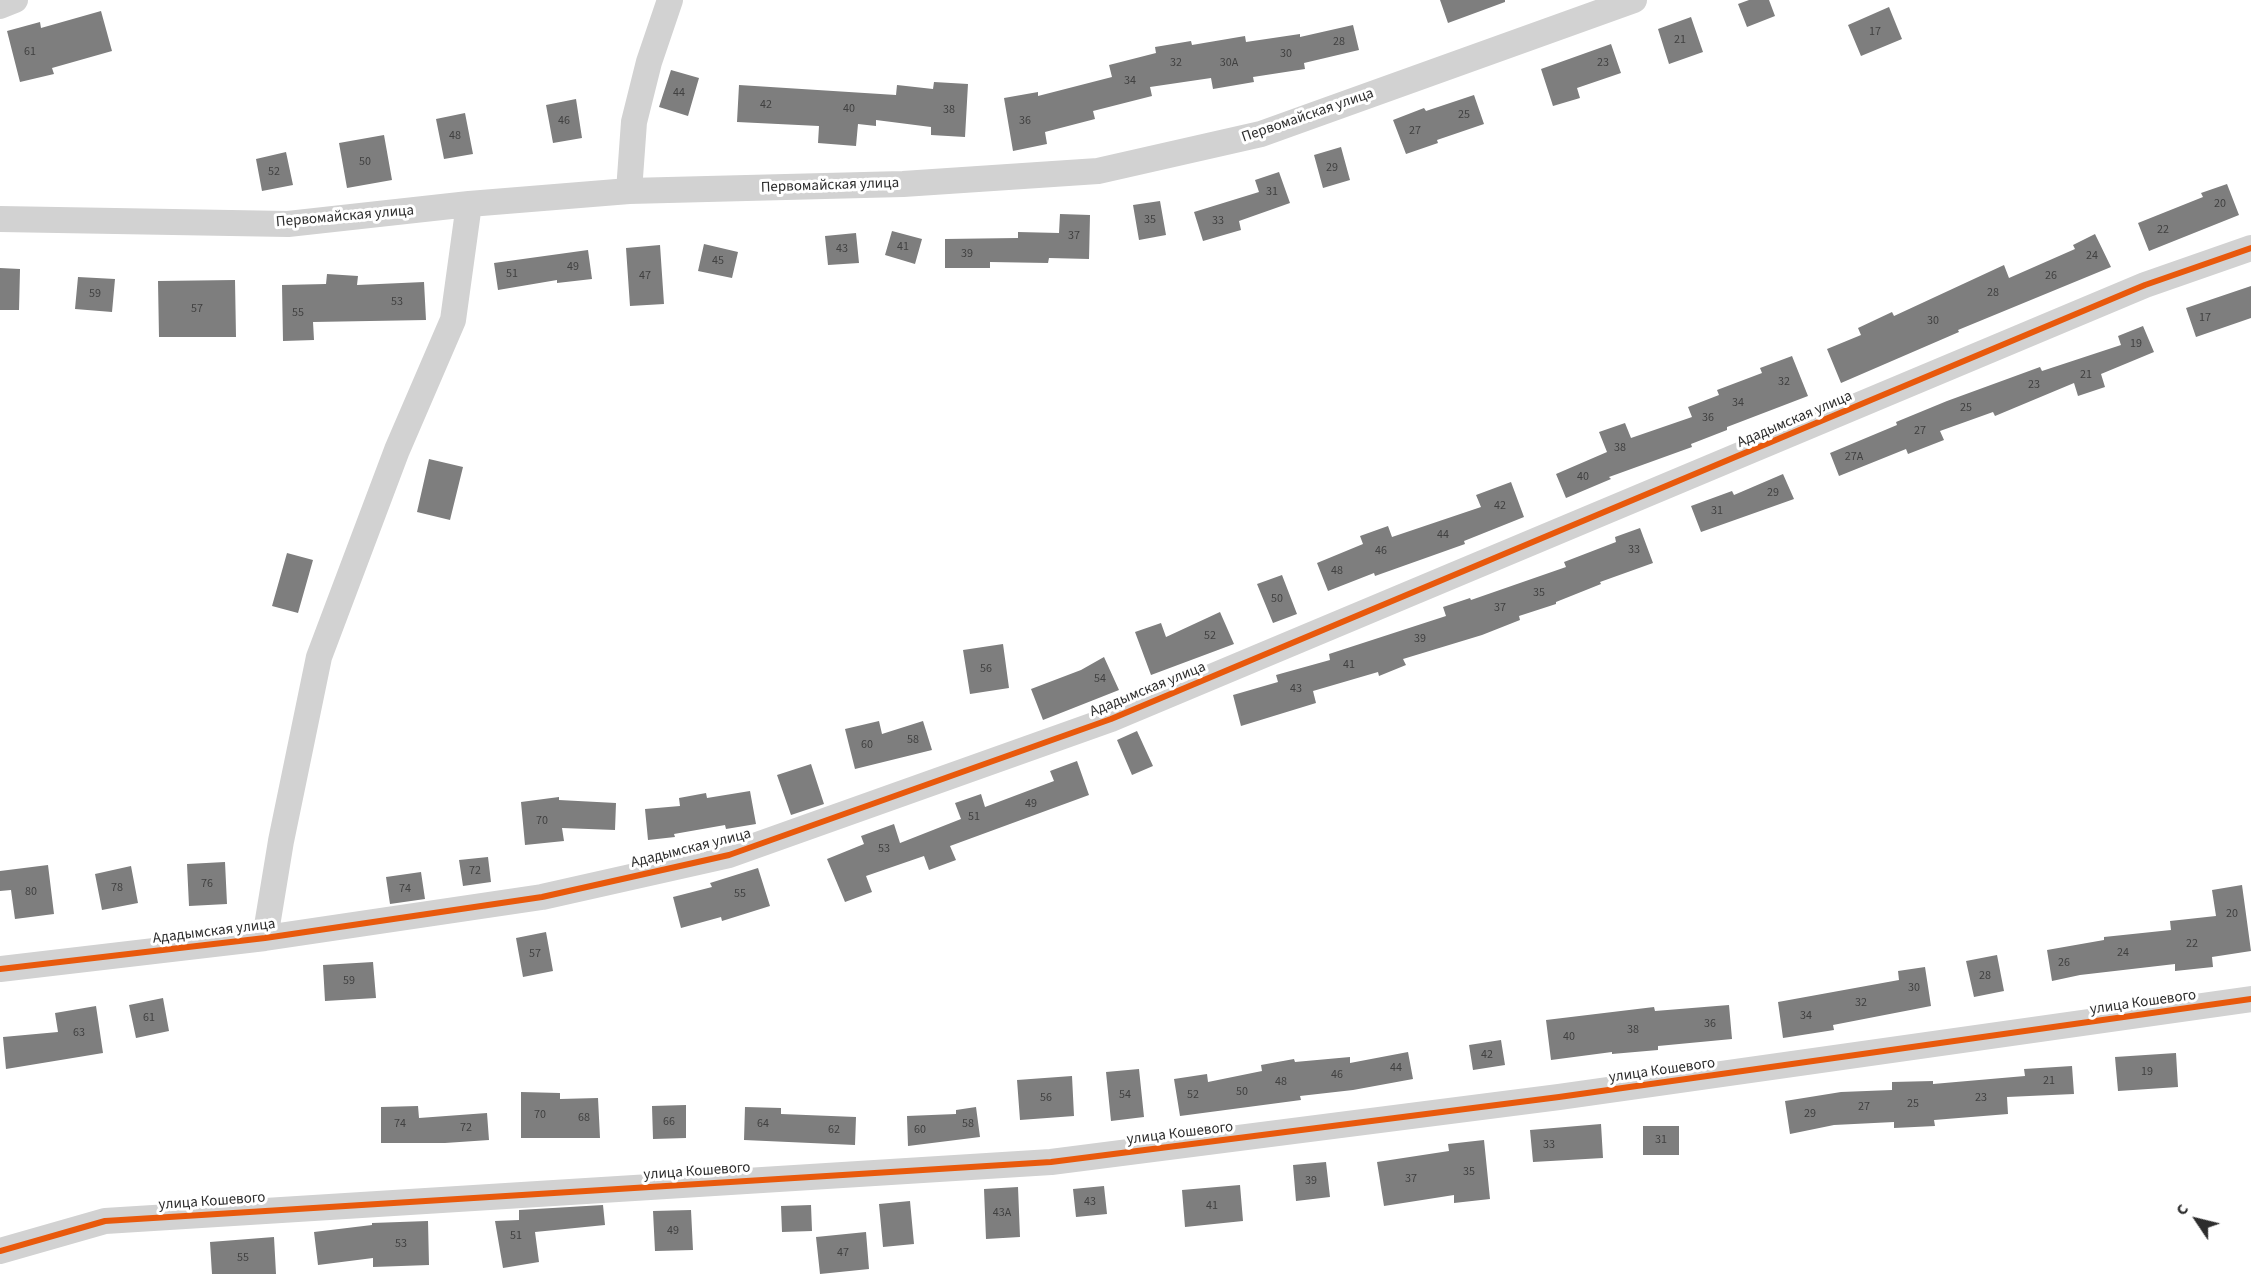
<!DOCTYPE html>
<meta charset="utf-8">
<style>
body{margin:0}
#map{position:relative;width:2251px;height:1274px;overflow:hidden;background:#fff;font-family:"Source Sans 3",sans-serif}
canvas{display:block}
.north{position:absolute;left:2167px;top:1190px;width:60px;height:60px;-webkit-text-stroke:4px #fff;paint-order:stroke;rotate:305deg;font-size:16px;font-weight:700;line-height:24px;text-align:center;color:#2d2d2d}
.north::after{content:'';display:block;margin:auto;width:21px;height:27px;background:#2d2d2d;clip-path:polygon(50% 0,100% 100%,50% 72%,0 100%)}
</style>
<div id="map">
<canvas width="2251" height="1274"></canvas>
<div class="north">С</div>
</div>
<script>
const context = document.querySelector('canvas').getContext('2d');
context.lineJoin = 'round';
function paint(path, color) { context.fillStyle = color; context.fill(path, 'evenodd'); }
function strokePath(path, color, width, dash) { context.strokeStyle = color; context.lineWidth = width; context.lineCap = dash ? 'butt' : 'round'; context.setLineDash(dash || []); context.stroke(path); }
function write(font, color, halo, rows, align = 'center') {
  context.font = font + ' "Source Sans 3",sans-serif'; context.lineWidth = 6; context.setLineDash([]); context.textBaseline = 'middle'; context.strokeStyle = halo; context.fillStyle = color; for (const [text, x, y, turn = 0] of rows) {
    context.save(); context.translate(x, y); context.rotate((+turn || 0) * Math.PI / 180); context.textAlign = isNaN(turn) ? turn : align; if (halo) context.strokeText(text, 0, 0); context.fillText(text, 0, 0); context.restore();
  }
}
const building = new Path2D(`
 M 1440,0 L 1505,0 L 1505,2 L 1448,23 Z
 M 1749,0 L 1769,0 L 1775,16 L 1747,27 L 1738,4 Z
 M 1889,7 L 1902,39 L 1861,56 L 1848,25 Z
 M 101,11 L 112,51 L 52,68 L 54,74 L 20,82 L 7,31 L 40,22 L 41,28 Z
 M 1691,17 L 1703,52 L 1669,64 L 1658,29 Z
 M 1353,25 L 1359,50 L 1304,63 L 1305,69 L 1253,77 L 1254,82 L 1213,89 L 1211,78 L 1150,87 L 1152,96 L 1093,111 L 1095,119 L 1045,132 L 1047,144 L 1013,151 L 1004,98 L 1038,92 L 1038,96 L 1112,77 L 1109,65 L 1156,53 L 1155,47 L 1191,41 L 1192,45 L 1245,36 L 1246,42 L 1300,34 L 1300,37 Z
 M 1611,44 L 1621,73 L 1577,88 L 1580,98 L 1553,106 L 1541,69 Z
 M 671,70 L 699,78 L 688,116 L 659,107 Z
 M 934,82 L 968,84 L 965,137 L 931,135 L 931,127 L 876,120 L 876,126 L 858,124 L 856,146 L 818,143 L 819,126 L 737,122 L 739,85 L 896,95 L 897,85 L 933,89 Z
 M 1474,95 L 1484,124 L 1437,140 L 1438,143 L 1406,154 L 1393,120 L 1424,108 L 1426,111 Z
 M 576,99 L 582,138 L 553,143 L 546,105 Z
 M 465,113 L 473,154 L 444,159 L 436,119 Z
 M 384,135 L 392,180 L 347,188 L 339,143 Z
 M 1341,147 L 1350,180 L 1323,188 L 1314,155 Z
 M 286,152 L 293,185 L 262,191 L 256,159 Z
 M 1279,172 L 1290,203 L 1239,221 L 1241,230 L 1203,241 L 1194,212 L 1259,192 L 1255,180 Z
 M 2227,184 L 2239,215 L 2149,251 L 2138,223 L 2203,197 L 2201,193 Z
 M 1160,201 L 1166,235 L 1139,240 L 1133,205 Z
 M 1060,214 L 1090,215 L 1089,259 L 1049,258 L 1048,263 L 990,262 L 990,268 L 945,268 L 945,239 L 1018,238 L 1018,232 L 1059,233 Z
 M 892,231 L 922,239 L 915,264 L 885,255 Z
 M 856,233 L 859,263 L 828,265 L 825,236 Z
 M 2095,234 L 2111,267 L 1958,330 L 1959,332 L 1841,383 L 1827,349 L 1861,335 L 1858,328 L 1892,312 L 1894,316 L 2004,265 L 2009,278 L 2075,249 L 2073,245 Z
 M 704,244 L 738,252 L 732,278 L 698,271 Z
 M 660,245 L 664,304 L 630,306 L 626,248 Z
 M 588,250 L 592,279 L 557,283 L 557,280 L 498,290 L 494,263 Z
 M 0,268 L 20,269 L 19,310 L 0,310 Z
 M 327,274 L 358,276 L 357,285 L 424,282 L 426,320 L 313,322 L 314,340 L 283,341 L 282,285 L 326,284 Z
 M 78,277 L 115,279 L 112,312 L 75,309 Z
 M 235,280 L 236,337 L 159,337 L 158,281 Z
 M 2251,286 L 2251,318 L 2196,337 L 2186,308 Z
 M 2143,326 L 2154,352 L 2101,374 L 2105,387 L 2078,396 L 2074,383 L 1995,416 L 1993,412 L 1940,431 L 1944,440 L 1908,454 L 1906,449 L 1839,476 L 1830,453 L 1897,425 L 1896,422 L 1947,401 L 2040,367 L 2042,371 L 2121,345 L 2118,336 Z
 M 1792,356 L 1808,396 L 1727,427 L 1727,430 L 1691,444 L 1692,447 L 1609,477 L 1611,479 L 1566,498 L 1556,474 L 1607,452 L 1599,432 L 1625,423 L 1631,438 L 1692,417 L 1688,407 L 1719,395 L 1717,390 L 1762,373 L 1760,368 Z
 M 429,459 L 463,467 L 450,520 L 417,512 Z
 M 1783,474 L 1794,499 L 1701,532 L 1691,506 L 1732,491 L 1734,495 Z
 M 1511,482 L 1524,517 L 1464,541 L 1465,544 L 1375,576 L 1374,573 L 1328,591 L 1317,563 L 1363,544 L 1360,536 L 1388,526 L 1392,537 L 1481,507 L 1476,495 Z
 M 1640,528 L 1653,563 L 1600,582 L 1601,584 L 1556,602 L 1556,604 L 1519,616 L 1520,620 L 1482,635 L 1403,659 L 1406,665 L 1379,676 L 1378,672 L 1313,691 L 1316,703 L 1241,726 L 1233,695 L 1278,682 L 1276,675 L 1330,660 L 1329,654 L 1446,616 L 1443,607 L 1470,598 L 1471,600 L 1566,567 L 1564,562 L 1616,542 L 1615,537 Z
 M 287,553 L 313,560 L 298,613 L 272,606 Z
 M 1282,575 L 1297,614 L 1273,623 L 1257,584 Z
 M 1220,612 L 1234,644 L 1151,675 L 1135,632 L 1161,623 L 1166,637 Z
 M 1003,644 L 1009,688 L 970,694 L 963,650 Z
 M 1104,657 L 1119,690 L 1043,720 L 1031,689 L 1081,670 Z
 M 879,721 L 882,734 L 923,721 L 932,750 L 855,769 L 845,729 Z
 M 1137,731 L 1153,766 L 1132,775 L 1117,740 Z
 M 1077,761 L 1089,795 L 950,846 L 956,860 L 929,870 L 924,856 L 866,876 L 872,892 L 845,902 L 827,859 L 864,844 L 861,836 L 894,824 L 900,843 L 961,819 L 955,803 L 981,794 L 985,807 L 1054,781 L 1050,771 Z
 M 811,764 L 824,804 L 791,815 L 777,775 Z
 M 750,791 L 756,824 L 726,829 L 725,825 L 674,834 L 675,837 L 648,840 L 645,809 L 680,806 L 679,798 L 706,793 L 707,798 Z
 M 559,797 L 559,800 L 616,803 L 615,830 L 562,828 L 564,841 L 525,845 L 521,802 Z
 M 488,857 L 491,882 L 463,886 L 459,860 Z
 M 225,862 L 227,904 L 189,906 L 187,864 Z
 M 48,865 L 54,914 L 15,919 L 11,890 L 0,891 L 0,871 Z
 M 131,866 L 138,903 L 102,910 L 95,874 Z
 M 758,868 L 770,906 L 722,921 L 721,917 L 681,928 L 673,897 L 712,887 L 710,883 Z
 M 421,872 L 425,899 L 390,904 L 386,877 Z
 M 2242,885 L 2251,951 L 2212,957 L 2213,967 L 2175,971 L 2175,964 L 2080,975 L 2052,981 L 2047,950 L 2104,940 L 2104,937 L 2171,930 L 2170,921 L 2216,916 L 2212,890 Z
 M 546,932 L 553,971 L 523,977 L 516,938 Z
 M 1997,955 L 2004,991 L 1974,997 L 1966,961 Z
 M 373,962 L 376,998 L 325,1001 L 323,965 Z
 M 1925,967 L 1931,1006 L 1833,1025 L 1834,1030 L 1783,1038 L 1778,1002 L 1899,980 L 1898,971 Z
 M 163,998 L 169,1031 L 136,1038 L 129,1005 Z
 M 1729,1005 L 1732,1039 L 1658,1046 L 1658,1050 L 1612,1054 L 1612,1052 L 1551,1060 L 1546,1020 L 1654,1007 L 1655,1011 Z
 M 96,1006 L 103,1053 L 6,1069 L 3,1037 L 58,1032 L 55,1013 Z
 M 1501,1040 L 1505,1065 L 1473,1070 L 1469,1045 Z
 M 1408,1052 L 1413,1079 L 1353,1090 L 1300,1096 L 1301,1100 L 1180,1116 L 1174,1079 L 1207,1074 L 1208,1082 L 1262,1071 L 1261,1065 L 1294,1059 L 1295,1062 L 1350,1057 L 1350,1063 Z
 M 2176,1053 L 2178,1087 L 2118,1091 L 2115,1057 Z
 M 2072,1066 L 2074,1094 L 2007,1097 L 2008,1114 L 1934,1120 L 1935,1126 L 1894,1128 L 1894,1122 L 1834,1125 L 1790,1134 L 1785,1101 L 1841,1092 L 1892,1090 L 1892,1082 L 1933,1081 L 1933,1084 L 2025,1076 L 2024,1069 Z
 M 1139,1069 L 1144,1117 L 1111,1121 L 1106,1072 Z
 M 1072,1076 L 1074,1116 L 1020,1120 L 1017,1080 Z
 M 521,1092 L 560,1093 L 560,1099 L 598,1098 L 600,1138 L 521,1138 Z
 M 686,1105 L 686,1138 L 653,1139 L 652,1106 Z
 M 418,1106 L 419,1118 L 487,1113 L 489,1140 L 445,1143 L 381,1143 L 381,1107 Z
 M 745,1107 L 781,1108 L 781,1114 L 856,1117 L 855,1145 L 744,1140 Z
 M 976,1107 L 980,1137 L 908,1146 L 907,1116 L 956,1114 L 956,1110 Z
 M 1601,1124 L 1603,1158 L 1533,1162 L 1530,1130 Z
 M 1643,1126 L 1679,1126 L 1679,1155 L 1643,1155 Z
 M 1484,1140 L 1490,1199 L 1454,1203 L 1454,1195 L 1384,1206 L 1377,1162 L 1449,1151 L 1448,1144 Z
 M 1326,1162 L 1330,1197 L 1296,1201 L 1293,1165 Z
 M 1240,1185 L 1243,1221 L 1185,1227 L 1182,1190 Z
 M 1104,1186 L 1107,1214 L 1076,1217 L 1073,1189 Z
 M 1018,1187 L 1020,1237 L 986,1239 L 984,1189 Z
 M 910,1201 L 914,1244 L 883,1247 L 879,1204 Z
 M 603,1205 L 605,1225 L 535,1232 L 539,1262 L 503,1268 L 495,1221 L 519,1220 L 519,1210 Z
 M 811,1205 L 812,1231 L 782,1232 L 781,1206 Z
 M 691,1210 L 693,1250 L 655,1251 L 653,1211 Z
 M 428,1221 L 429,1265 L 373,1267 L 373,1258 L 318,1265 L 314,1232 L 372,1225 L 372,1223 Z
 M 866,1232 L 869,1269 L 820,1274 L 816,1237 Z
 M 274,1237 L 276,1274 L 212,1274 L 210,1242 Z`);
const street = new Path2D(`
 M 0,6 L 15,0
 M 629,191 L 634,122 L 649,62 L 670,0
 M 0,219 L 288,224 L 469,204 L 629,191 L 903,184 L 1098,171 L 1261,134 L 1634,0
 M 265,938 L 281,841 L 319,657 L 397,450 L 453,320 L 469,204
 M 0,969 L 265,938 L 542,897 L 729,855 L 1111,719 L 2145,285 L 2251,248
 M 0,1251 L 105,1221 L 1051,1162 L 1559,1097 L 2251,999`);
const cycleway = new Path2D(`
 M 0,969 L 265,938 L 542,897 L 729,855 L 1111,719 L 2145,285 L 2251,248
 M 0,1251 L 105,1221 L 1051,1162 L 1559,1097 L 2251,999`);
const numberNames = [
 ["17",1875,32],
 ["21",1680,40],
 ["28",1339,42],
 ["61",30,52],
 ["30",1286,54],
 ["32",1176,63],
 ["30А",1229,63],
 ["23",1603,63],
 ["34",1130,81],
 ["44",679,93],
 ["42",766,105],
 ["40",849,109],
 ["38",949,110],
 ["25",1464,115],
 ["46",564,121],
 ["36",1025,121],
 ["27",1415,131],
 ["48",455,136],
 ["50",365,162],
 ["29",1332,168],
 ["52",274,172],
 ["31",1272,192],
 ["20",2220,204],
 ["35",1150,220],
 ["33",1218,221],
 ["22",2163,230],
 ["37",1074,236],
 ["41",903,247],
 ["43",842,249],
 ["39",967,254],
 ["24",2092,256],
 ["45",718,261],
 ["49",573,267],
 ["51",512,274],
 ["47",645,276],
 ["26",2051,276],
 ["28",1993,293],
 ["59",95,294],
 ["53",397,302],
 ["57",197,309],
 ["55",298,313],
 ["17",2205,318],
 ["30",1933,321],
 ["19",2136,344],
 ["21",2086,375],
 ["32",1784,382],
 ["23",2034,385],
 ["34",1738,403],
 ["25",1966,408],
 ["36",1708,418],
 ["27",1920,431],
 ["38",1620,448],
 ["27А",1854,457],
 ["40",1583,477],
 ["29",1773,493],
 ["42",1500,506],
 ["31",1717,511],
 ["44",1443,535],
 ["33",1634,550],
 ["46",1381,551],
 ["48",1337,571],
 ["35",1539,593],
 ["50",1277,599],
 ["37",1500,608],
 ["52",1210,636],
 ["39",1420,639],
 ["41",1349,665],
 ["56",986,669],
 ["54",1100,679],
 ["43",1296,689],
 ["58",913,740],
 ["60",867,745],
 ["49",1031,804],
 ["51",974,817],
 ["70",542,821],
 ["53",884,849],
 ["72",475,871],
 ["76",207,884],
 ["78",117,888],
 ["74",405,889],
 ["80",31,892],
 ["55",740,894],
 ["20",2232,914],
 ["22",2192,944],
 ["24",2123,953],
 ["57",535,954],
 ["26",2064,963],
 ["28",1985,976],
 ["59",349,981],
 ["30",1914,988],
 ["32",1861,1003],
 ["34",1806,1016],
 ["61",149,1018],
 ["36",1710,1024],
 ["38",1633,1030],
 ["63",79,1033],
 ["40",1569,1037],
 ["42",1487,1055],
 ["44",1396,1068],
 ["19",2147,1072],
 ["46",1337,1075],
 ["21",2049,1081],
 ["48",1281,1082],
 ["50",1242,1092],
 ["54",1125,1095],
 ["52",1193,1095],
 ["56",1046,1098],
 ["23",1981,1098],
 ["25",1913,1104],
 ["27",1864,1107],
 ["29",1810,1114],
 ["70",540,1115],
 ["68",584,1118],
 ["66",669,1122],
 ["74",400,1124],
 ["64",763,1124],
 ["58",968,1124],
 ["72",466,1128],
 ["62",834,1130],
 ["60",920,1130],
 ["31",1661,1140],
 ["33",1549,1145],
 ["35",1469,1172],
 ["37",1411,1179],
 ["39",1311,1181],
 ["43",1090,1202],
 ["41",1212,1206],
 ["43А",1002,1213],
 ["49",673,1231],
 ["51",516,1236],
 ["53",401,1244],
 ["47",843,1253],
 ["55",243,1258]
];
const streetNames = [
 ["Первомайская улица",1308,116,-19],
 ["Первомайская улица",830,186,-2],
 ["Первомайская улица",345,217,-5],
 ["Ададымская улица",1795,420,-23],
 ["Ададымская улица",1148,690,-22],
 ["Ададымская улица",691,849,-14],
 ["Ададымская улица",214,932,-7],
 ["улица Кошевого",2143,1003,-8],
 ["улица Кошевого",1662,1071,-8],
 ["улица Кошевого",1180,1134,-7],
 ["улица Кошевого",697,1172,-4],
 ["улица Кошевого",212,1202,-4]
];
paint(building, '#7e7e7e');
strokePath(street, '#d2d2d2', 26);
strokePath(cycleway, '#e8590c', 6);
write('12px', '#414141', null, numberNames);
write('15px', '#2d2d2d', '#fff', streetNames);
</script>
